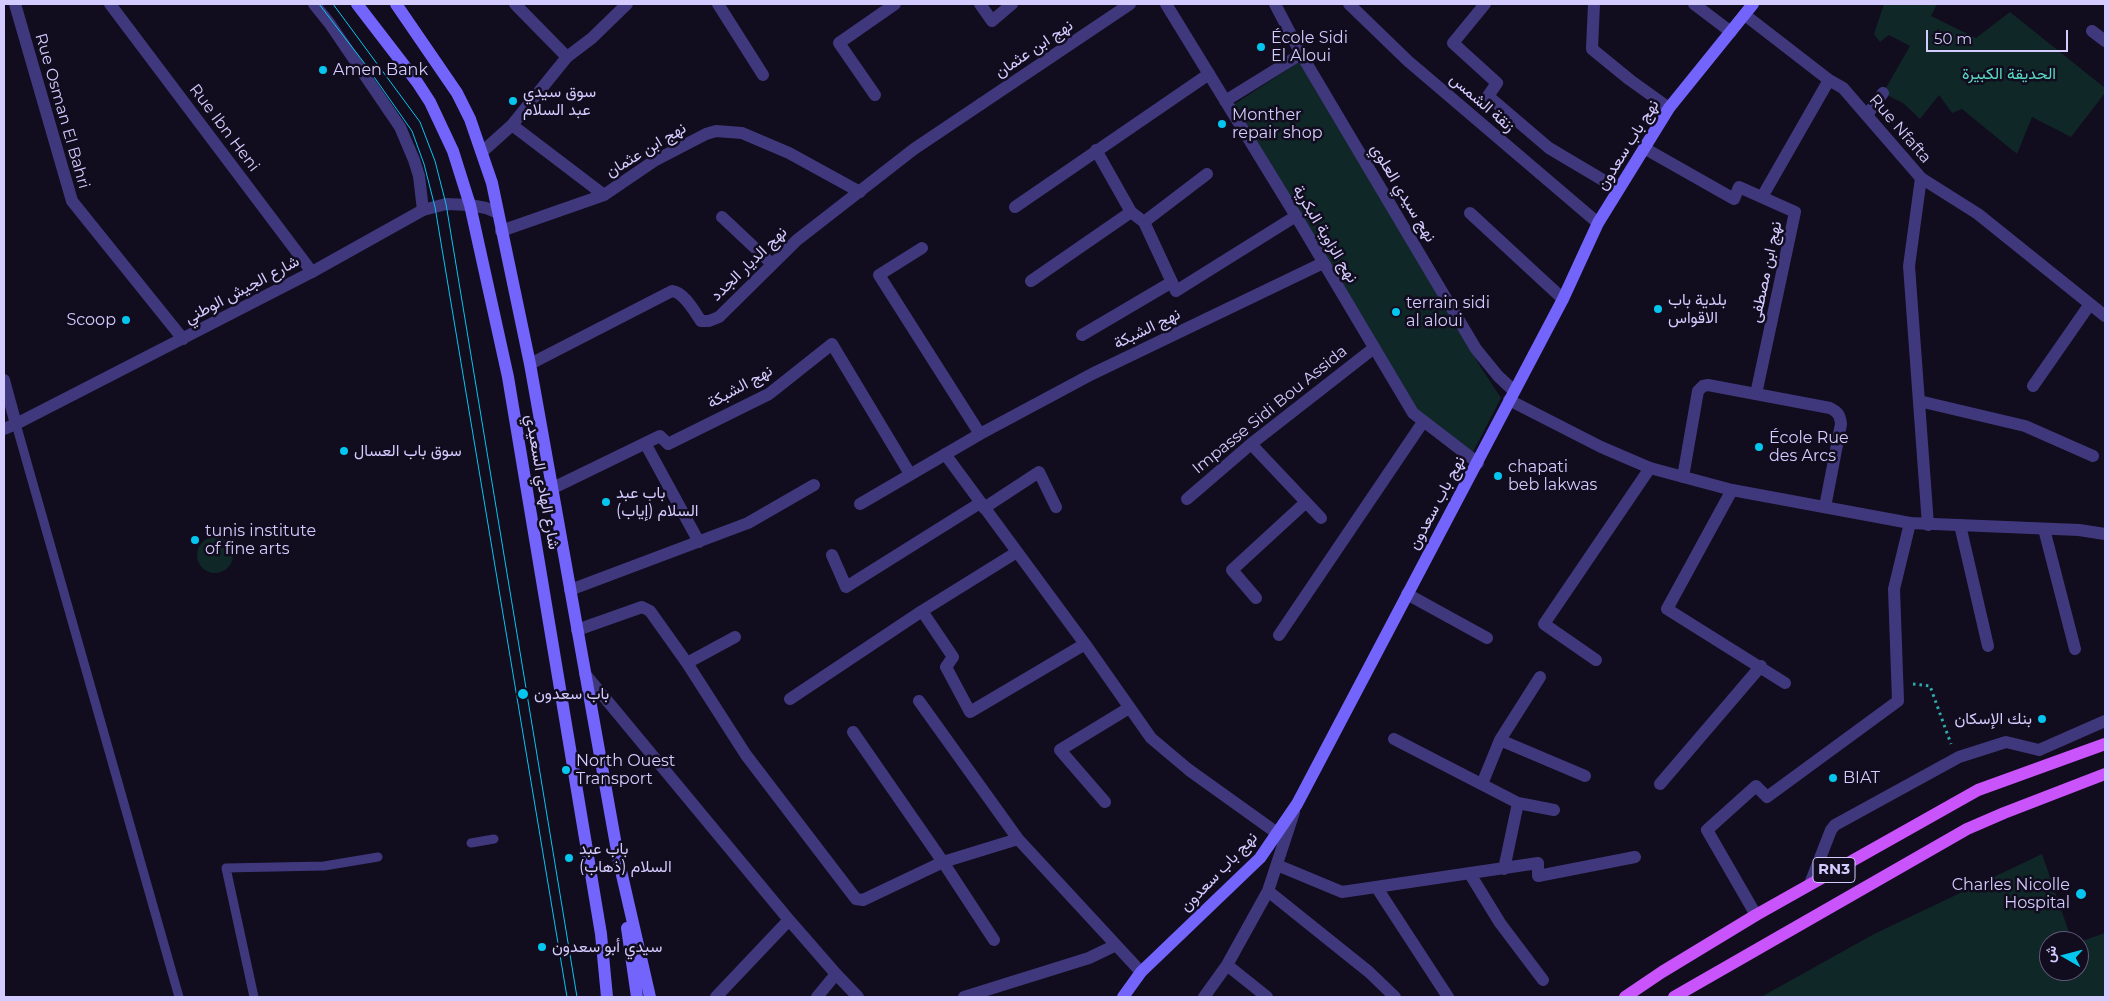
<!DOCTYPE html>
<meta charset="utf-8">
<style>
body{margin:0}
#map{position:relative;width:2109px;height:1001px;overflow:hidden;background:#110c1e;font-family:Montserrat,Vazirmatn,sans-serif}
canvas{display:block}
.frame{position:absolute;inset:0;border:5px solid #d4cbfe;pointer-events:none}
.north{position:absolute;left:2039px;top:931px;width:50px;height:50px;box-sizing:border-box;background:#110c1e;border:1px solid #5f5878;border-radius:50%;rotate:278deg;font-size:14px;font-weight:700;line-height:20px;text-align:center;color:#d4cbfe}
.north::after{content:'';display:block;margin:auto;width:18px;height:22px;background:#05c6ef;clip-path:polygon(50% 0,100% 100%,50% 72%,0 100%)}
.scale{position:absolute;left:1926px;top:30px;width:142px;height:22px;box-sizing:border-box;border:2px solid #d4cbfe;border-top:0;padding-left:6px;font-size:15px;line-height:18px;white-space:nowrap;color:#d4cbfe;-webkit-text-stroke:4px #110c1e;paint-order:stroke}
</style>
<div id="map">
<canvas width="2109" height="1001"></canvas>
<div class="frame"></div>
<div class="north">ش</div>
<div class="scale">50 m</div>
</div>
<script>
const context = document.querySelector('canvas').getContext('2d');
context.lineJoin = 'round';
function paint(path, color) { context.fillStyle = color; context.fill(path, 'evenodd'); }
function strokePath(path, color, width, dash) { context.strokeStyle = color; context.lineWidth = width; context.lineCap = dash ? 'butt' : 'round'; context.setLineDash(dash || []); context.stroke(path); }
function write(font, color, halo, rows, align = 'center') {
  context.font = font + ' Montserrat,Vazirmatn,sans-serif'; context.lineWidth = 5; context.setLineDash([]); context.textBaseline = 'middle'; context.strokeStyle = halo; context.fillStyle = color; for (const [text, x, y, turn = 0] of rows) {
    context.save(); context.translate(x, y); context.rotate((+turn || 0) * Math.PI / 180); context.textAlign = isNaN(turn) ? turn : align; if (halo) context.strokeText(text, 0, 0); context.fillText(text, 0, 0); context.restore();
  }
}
const green = new Path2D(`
 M 1884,4 L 1937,4 L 1931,16 L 1976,38 L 2010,12 L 2105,88 L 2105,93 L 2071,137 L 2032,117 L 2017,154 L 1962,109 L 1952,113 L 1939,95 L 1920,119 L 1903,103 L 1883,93 L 1910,46 L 1889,35 L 1880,42 L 1874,34 Z
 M 1302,60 L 1480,366 L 1501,398 L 1471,456 L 1419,413 L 1233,105 Z
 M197 555a18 18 0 1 1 36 0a18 18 0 1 1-36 0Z
 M 2042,854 L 2072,941 L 2049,941 L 2049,971 L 2079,971 L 2079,942 L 2105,933 L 2105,997 L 1761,997 L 1874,934 Z`);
const path = new Path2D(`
 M 1913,684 L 1930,686 L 1951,744`);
const service = new Path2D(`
 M 16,424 L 179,997
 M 471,843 L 494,839
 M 254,997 L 226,868 L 324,866 L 378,857`);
const pedestrian = new Path2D(`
 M 718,4 L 763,75
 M 980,4 L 992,21 L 1012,4
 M 1349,4 L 1408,61 L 1598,223
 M 1485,4 L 1453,43 L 1497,83 L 1488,96 L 1549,148 L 1618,189
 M 1694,4 L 1731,32
 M 1745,15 L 1829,80 L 1843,88 L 1921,178 L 1978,214 L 2105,316
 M 2092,31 L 2105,41
 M 875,95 L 839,43 L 895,4
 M 981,104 L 1130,4
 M 1867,115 L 1883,93
 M 1644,148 L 1734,199 L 1739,187 L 1795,212 L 1756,394
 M 1096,150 L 1131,212 L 1144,222 L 1176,291 L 1296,216
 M 1921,178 L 1909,266 L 1928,525
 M 1762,197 L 1829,80
 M 1015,207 L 1209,74
 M 1470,213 L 1563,299
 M 722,217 L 772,264
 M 1144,222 L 1207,174
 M 922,248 L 879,275 L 980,434
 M 1031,281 L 1131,212
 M 1082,335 L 1172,282
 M 2033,386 L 2090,304
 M 1919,401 L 2025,426 L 2093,456
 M 645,443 L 699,542
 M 1251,444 L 1321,518
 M 945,454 L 1085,644 L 1151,738 L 1189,770 L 1277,833
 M 551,489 L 660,436 L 668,444 L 769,394 L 832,344 L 910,474
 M 1732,490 L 1667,609 L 1785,683
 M 1187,499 L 1251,444 L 1374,348
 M 860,504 L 980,434 L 1092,374 L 1323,263
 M 984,508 L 1039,472 L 1056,507
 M 1960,525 L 1988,646
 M 2044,529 L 2075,649
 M 832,555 L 846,587 L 980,503
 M 570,590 L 748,523 L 814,485
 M 1407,594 L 1487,638
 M 1256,598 L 1232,570 L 1305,503
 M 922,611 L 953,657 L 946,667 L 970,712 L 1085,644
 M 1279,635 L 1423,422
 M 1596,660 L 1544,624 L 1650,468
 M 790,699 L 922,611 L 1017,552
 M 853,732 L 943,862 L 994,940
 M 1394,739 L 1518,803 L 1554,810
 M 1500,740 L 1585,776
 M 1482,784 L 1500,740 L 1540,677
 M 1660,784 L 1761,666
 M 1105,802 L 1060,750 L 1129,708
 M 1277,865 L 1342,892 L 1538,863 L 1538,876 L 1635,857
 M 1504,869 L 1518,803
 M 1470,874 L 1500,923 L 1543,980
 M 1377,888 L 1448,997
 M 1268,891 L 1369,972 L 1395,997
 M 1756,915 L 1707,830 L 1756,786 L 1767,797 L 1898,701 L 1894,589 L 1910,523
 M 1227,965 L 1267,997
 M 817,997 L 836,974
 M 1204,997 L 1227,965 L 1268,891 L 1294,812`);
const minor = new Path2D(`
 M 15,4 L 72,201 L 183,339
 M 110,4 L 312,272
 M 314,4 L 330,24 L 400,127 L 414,160 L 419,176 L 423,210
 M 515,4 L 567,57
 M 1166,4 L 1296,216 L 1413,413 L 1478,463
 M 1275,4 L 1301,54 L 1476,349 L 1498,376 L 1514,391
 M 1594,4 L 1592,49 L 1630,80 L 1669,108
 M 1225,101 L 1301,54
 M 512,125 L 604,195
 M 482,152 L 512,125 L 567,57 L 592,38 L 627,4
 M 501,231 L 604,195 L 654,161 L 706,134 L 716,131 L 742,133 L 789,153 L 860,192
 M 530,364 L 672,291 C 684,292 694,311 701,321 L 709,321 L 719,317 L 797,240 L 914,149 L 981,104
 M 1509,400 L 1601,447 L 1650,468 L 1732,490 L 1910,523 L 2079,530 L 2105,534
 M 1683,477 L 1698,391 L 1703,386 L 1708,385 L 1830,408 C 1838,412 1840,415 1841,424 L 1825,507
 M 577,630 L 642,607 L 650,611 L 687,663 L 746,755 L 856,899 L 863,900 L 943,862 L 1018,839
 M 687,663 L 735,637
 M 585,674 L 789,920 L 836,974 L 858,997
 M 919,701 L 1018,839 L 1141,972
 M 1810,884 L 1831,830 L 1835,825 L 1959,757 L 2006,742 L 2039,750 L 2105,721
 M 716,997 L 789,920
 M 964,997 L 1089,958 L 1116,945`);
const tertiary = new Path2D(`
 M 4,380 L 16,424
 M 4,429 L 16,424 L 312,272 L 423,210 L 446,204 L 470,205 L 486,208 L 498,213`);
const secondary = new Path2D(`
 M 357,4 L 417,82 L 430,102 L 453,151 L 470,205 L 508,377 L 601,934 L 607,997
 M 396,4 L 457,93 L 470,119 L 492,183 L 530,364 L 619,862 L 650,997
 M 627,928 L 637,997
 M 1123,997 L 1141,972 L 1260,858 L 1297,804 L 1563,299 L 1598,223 L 1669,108 L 1753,4`);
const primary = new Path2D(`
 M 1625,997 L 1662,972 L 1756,915 L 1978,790 L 2105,744
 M 1674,997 L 1967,829 L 2004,813 L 2105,774`);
const tram = new Path2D(`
 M 319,4 L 365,64 L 412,131 L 424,164 L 435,207 L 567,997
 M 333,4 L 420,122 L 435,161 L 446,204 L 577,997`);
const markers = [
 [1261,47,5,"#05c6ef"],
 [323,70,5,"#05c6ef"],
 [513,101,5,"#05c6ef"],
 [1222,124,5,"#05c6ef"],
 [1658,309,5,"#05c6ef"],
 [1396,312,5,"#05c6ef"],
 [126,320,5,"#05c6ef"],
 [1759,447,5,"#05c6ef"],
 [344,451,5,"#05c6ef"],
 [1498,476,5,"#05c6ef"],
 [606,502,5,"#05c6ef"],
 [195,540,5,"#05c6ef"],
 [523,694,6,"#05c6ef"],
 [2042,719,5,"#05c6ef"],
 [566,770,5,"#05c6ef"],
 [1833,778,5,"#05c6ef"],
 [569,858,5,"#05c6ef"],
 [2081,894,6,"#05c6ef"],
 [542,947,5,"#05c6ef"]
];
const shields = [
 [1834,870,42]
];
const shieldNames = [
 ["RN3",1834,870]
];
const poiNames = [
 ["École Sidi",1271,38],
 ["El Aloui",1271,56],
 ["Amen Bank",333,70],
 ["سوق سيدي",523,92],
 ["عبد السلام",523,110],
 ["Monther",1232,115],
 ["repair shop",1232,133],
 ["بلدية باب",1668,300],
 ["الاقواس",1668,318],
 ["terrain sidi",1406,303],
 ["al aloui",1406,321],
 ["Scoop",116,320,"right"],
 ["École Rue",1769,438],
 ["des Arcs",1769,456],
 ["سوق باب العسال",354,451],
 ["chapati",1508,467],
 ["beb lakwas",1508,485],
 ["باب عبد",616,493],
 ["السلام (إياب)",616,511],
 ["tunis institute",205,531],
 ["of fine arts",205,549],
 ["باب سعدون",534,694],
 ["بنك الإسكان",2032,719,"right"],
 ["North Ouest",576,761],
 ["Transport",576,779],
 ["BIAT",1843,778],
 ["باب عبد",579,849],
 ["السلام (ذهاب)",579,867],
 ["Charles Nicolle",2070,885,"right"],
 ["Hospital",2070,903,"right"],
 ["سيدي أبو سعدون",552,947]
];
const streetNames = [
 ["نهج ابن عثمان",1034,49,-34],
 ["زنقة الشمس",1482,103,41],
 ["Rue Osman El Bahri",62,111,74],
 ["Rue Ibn Heni",224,128,53],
 ["Rue Nfafta",1900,129,49],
 ["نهج باب سعدون",1628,145,-58],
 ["نهج ابن عثمان",646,150,-31],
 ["نهج سيدي العلوي",1403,193,59],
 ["نهج الزاوية البكرية",1325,234,59],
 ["نهج الديار الجدد",749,264,-44],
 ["نهج ابن مصطفى",1766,272,-78],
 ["شارع الجيش الوطني",242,290,-28],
 ["نهج الشبكة",1147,329,-26],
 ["نهج الشبكة",740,387,-29],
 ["Impasse Sidi Bou Assida",1270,410,-39],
 ["شارع الهادي السعيدي",542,482,80],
 ["نهج باب سعدون",1437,503,-62],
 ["نهج باب سعدون",1219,872,-46]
];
const parkNames = [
 ["الحديقة الكبيرة",2009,74]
];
paint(green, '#102728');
strokePath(path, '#30abad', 3, [2.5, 4]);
strokePath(service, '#40387c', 9);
strokePath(pedestrian, '#40387c', 12);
strokePath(minor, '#40387c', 12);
strokePath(tertiary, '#40387c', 12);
strokePath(secondary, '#7364fc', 12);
strokePath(primary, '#c954fb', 12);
strokePath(tram, '#05c6ef', 1);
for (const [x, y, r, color] of markers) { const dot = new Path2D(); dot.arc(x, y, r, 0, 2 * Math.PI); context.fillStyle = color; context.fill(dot); strokePath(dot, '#110c1e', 2); }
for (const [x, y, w] of shields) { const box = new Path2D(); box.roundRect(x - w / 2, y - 12.5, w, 25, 4); context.fillStyle = '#110c1e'; context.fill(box); strokePath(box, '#d4cbfe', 1); }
write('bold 15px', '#d4cbfe', null, shieldNames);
write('16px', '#d4cbfe', '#110c1e', poiNames, 'left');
write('16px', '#d4cbfe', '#110c1e', streetNames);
write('16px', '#59dcc5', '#110c1e', parkNames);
</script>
